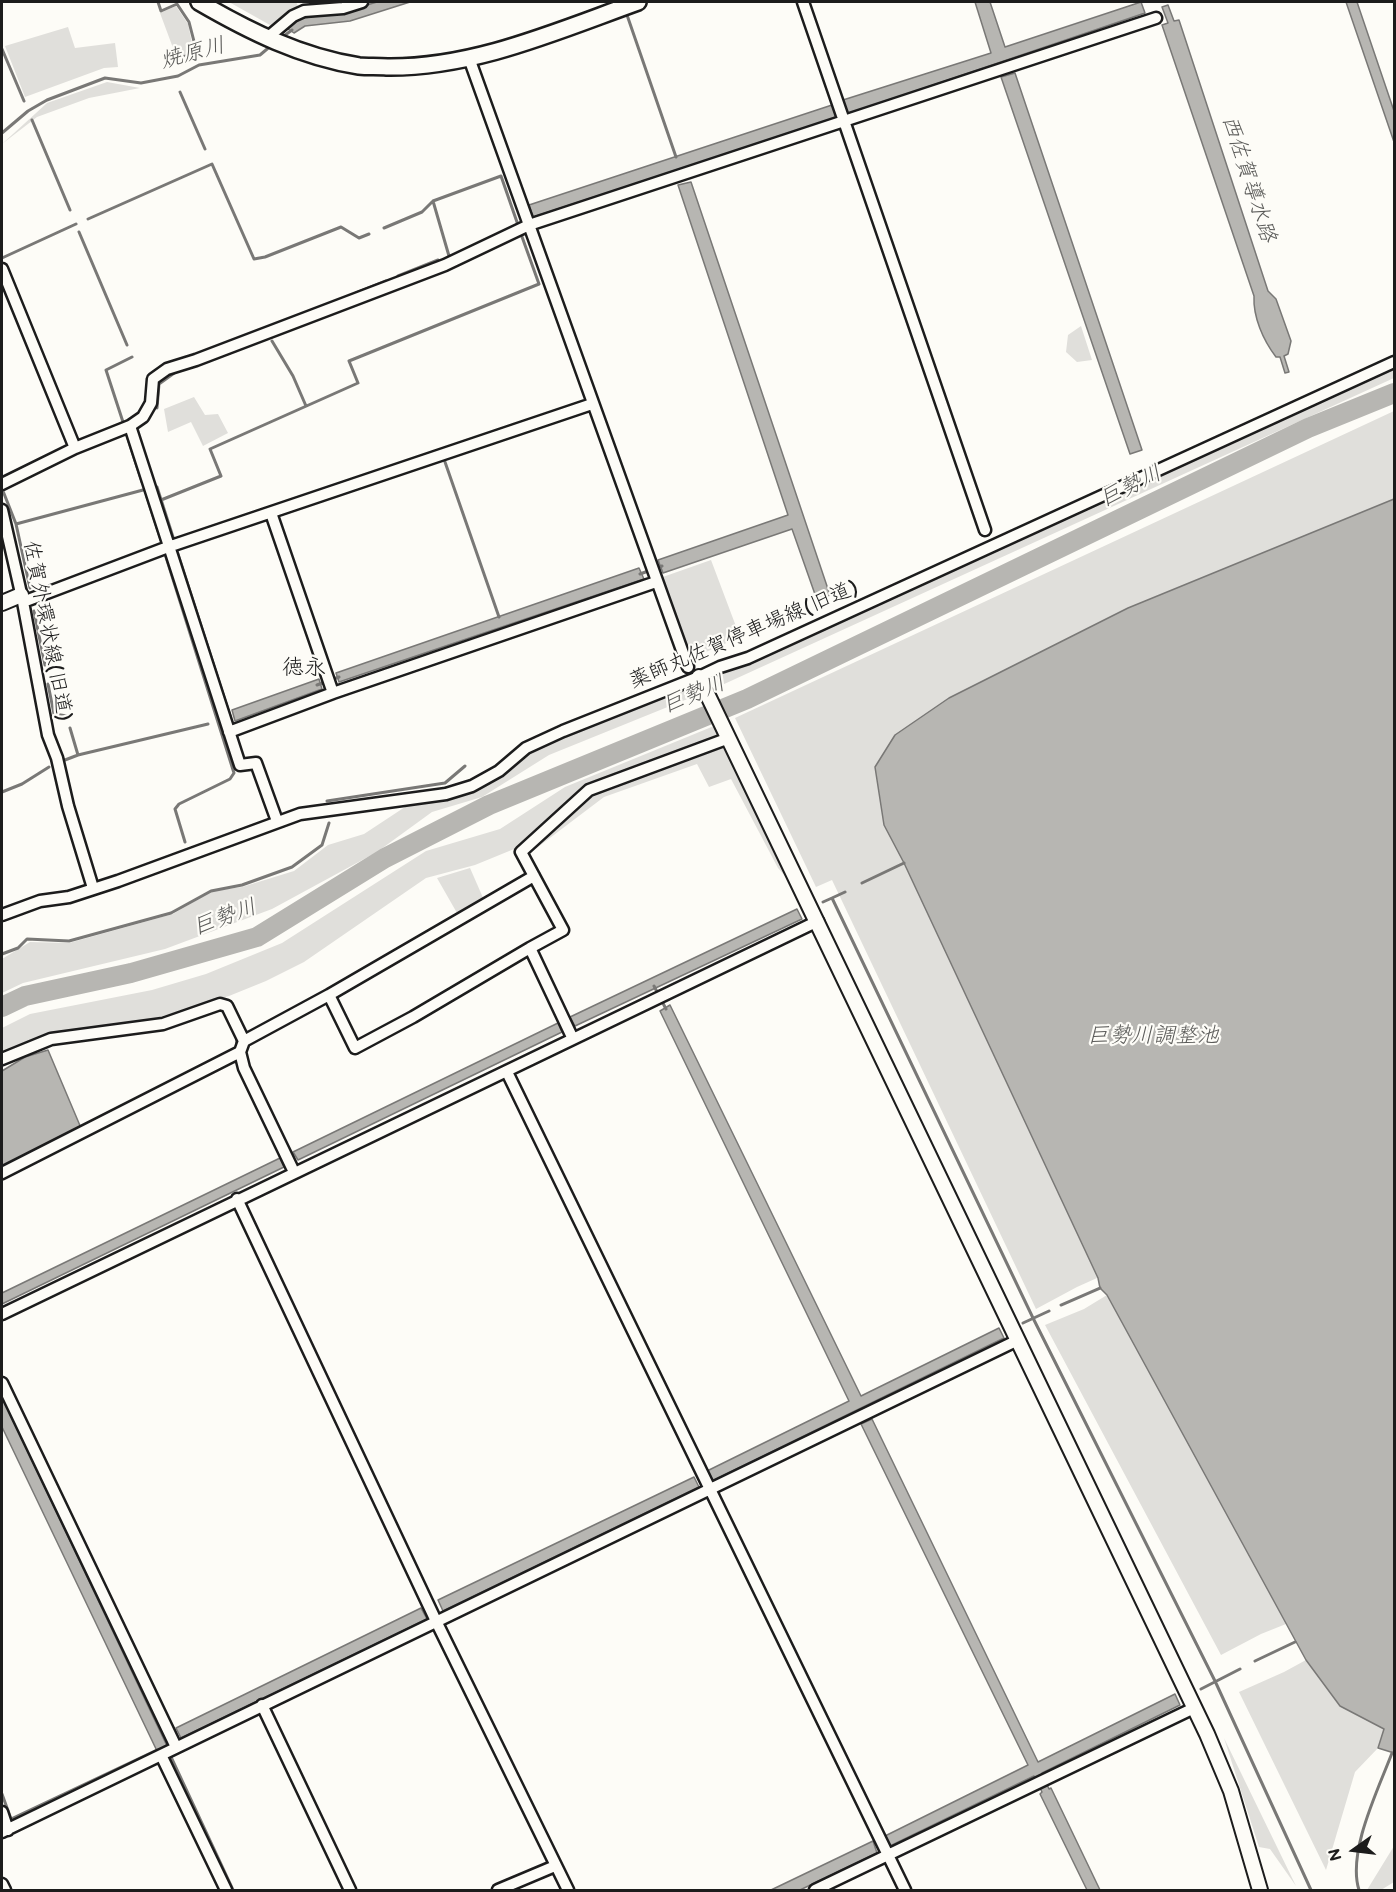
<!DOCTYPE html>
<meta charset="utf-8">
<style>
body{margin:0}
#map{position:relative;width:1396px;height:1892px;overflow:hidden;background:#fdfcf7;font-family:"Balsamiq Sans",sans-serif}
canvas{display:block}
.frame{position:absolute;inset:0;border:3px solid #1c1c1c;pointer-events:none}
.north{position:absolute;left:1324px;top:1820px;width:60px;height:60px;-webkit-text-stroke:4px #fdfcf7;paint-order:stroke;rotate:256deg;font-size:16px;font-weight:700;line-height:24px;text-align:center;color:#1c1c1c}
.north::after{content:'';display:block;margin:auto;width:21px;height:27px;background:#1c1c1c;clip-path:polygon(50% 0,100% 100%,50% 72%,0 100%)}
</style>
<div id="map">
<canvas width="1396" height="1892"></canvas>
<div class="frame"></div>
<div class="north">N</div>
</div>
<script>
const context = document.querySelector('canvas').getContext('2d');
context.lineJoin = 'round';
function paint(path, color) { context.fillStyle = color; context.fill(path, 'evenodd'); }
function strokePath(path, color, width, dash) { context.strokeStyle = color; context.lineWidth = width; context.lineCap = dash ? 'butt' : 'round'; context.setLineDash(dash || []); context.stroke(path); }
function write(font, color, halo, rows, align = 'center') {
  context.font = font + ' "Balsamiq Sans","Klee One",sans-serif'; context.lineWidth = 4.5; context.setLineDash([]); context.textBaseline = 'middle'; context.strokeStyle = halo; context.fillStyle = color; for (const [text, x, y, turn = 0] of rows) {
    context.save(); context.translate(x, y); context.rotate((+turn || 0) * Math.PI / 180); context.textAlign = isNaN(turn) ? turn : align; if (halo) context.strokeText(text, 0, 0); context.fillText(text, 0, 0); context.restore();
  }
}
const green = new Path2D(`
 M 229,2 L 296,2 L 298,6 L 270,25 Z
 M 176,6 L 188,24 L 194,53 L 176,56 L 160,13 Z
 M 68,27 L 75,48 L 115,43 L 118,67 L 104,68 L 25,97 L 5,46 Z
 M 107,82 L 140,88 L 89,98 L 37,117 L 2,144 L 47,103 Z
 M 1081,326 L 1092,360 L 1077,362 L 1066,352 L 1068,335 Z
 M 1394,366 L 1394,378 L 722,685 L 549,755 L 482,797 L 432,812 L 377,852 L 272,909 L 165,949 L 23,983 L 2,993 L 2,959 L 30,942 L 69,943 L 173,914 L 212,891 L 242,887 L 294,871 L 328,845 L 364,834 L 405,807 L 458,797 L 501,776 L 534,750 L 717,677 Z
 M 194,397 L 205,415 L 218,414 L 228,433 L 203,446 L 191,422 L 168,432 L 164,409 Z
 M 1394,411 L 1394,511 L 1319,1617 L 1286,1624 L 1261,1634 L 1221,1655 L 1045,1325 L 1084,1309 L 1107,1295 L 1146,1256 L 1077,1287 L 1036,1309 L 832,880 L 816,887 L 735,718 Z
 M 711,560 L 740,637 L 690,659 L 660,578 Z
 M 714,726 L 792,884 L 778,868 L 731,779 L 709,787 L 697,764 L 604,797 L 530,853 L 519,847 L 475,865 L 426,878 L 304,962 L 266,981 L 229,996 L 156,1018 L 38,1037 L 2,1054 L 2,1028 L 30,1014 L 152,990 L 206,974 L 282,943 L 426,851 L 500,829 L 565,787 Z
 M 470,868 L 484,900 L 457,913 L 437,878 Z
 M 1333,1633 L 1384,1730 L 1378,1748 L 1355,1772 L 1326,1870 L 1239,1692 L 1284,1672 L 1306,1660 Z
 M 1224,1738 L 1296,1886 L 1270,1849 L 1259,1847 Z
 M 1394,1846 L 1394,1882 L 1381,1890 L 1367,1890 Z`);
const water = new Path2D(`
 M 377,2 L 410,2 L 350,21 L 305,26 L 294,33 L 285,27 L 297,19 L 343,12 Z
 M 975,2 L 990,2 L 1005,47 L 1141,2 L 1145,13 L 848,114 L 843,100 L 991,53 Z
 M 1346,2 L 1357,2 L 1394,111 L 1394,142 Z
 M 1168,5 L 1174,21 L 1179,20 L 1268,291 L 1276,299 L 1291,341 L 1288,354 L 1284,356 L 1289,372 L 1285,373 L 1280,357 L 1276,357 C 1263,340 1253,317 1254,296 L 1162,25 L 1168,23 L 1162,7 Z
 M 1015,73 L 1142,450 L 1130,454 L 1001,77 Z
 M 832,105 L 837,118 L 533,217 L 529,205 Z
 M 691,182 L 830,595 L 817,600 L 792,529 L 663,573 L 658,560 L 788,515 L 678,185 Z
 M 1394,499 L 1394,1753 L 1378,1748 L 1384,1729 L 1340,1706 L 1306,1660 L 1107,1295 L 1100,1288 L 1098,1278 L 904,863 L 884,825 L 875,767 L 895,735 L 949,698 L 1128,608 Z
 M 639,568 L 644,579 L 339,682 L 336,673 Z
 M 319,679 L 322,689 L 235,721 L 232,710 Z
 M 797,909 L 802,919 L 575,1026 L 570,1017 Z
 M 670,1005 L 861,1396 L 999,1328 L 1004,1338 L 712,1481 L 707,1471 L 849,1401 L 660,1011 Z
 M 558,1023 L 562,1032 L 298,1160 L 293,1152 Z
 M 48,1050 L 81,1128 L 2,1168 L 2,1071 L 25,1057 Z
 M 280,1158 L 284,1167 L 2,1304 L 2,1293 Z
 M 2,1397 L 167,1746 L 157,1751 L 2,1427 Z
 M 872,1419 L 1038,1762 L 1175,1694 L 1180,1705 L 1042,1773 L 1049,1789 L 1051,1788 L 1100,1890 L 1087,1890 L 1040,1794 L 1042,1792 L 1034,1776 L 890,1846 L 885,1836 L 1028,1765 L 861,1424 Z
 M 694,1477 L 699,1487 L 443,1611 L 438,1600 Z
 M 421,1608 L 427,1619 L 181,1738 L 176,1728 Z
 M 873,1841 L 877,1853 L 800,1890 L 771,1890 Z`);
const stream = new Path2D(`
 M 158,2 L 161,11 L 177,4 L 189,22 L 197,53 L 182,57
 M 627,15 L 676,157
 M 281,38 L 292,30
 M 2,49 L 24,101
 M 180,92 L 205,149
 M 32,120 L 70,210
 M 2,133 L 28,111 L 47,100 L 105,78 L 141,83 L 178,76 L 199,65 L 260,55 L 273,44
 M 88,219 L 212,164 L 254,259 L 265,257 L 341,227 L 359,238 L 369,234
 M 384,228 L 422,212 L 432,202
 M 79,232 L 127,345
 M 449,256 L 433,201 L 501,176 L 518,225
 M 2,258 L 76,224
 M 398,276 L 438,260
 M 356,293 L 386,281
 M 272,341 L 293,376 L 306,406
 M 220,356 L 230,353
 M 157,408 L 159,384 L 177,371
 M 123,422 L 106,370 L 132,357
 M 127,436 L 142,482
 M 445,462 L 499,617
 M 157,487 L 173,537
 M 3,491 L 16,524 L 30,588
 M 147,497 L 161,540
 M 161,500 L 221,476 L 210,449 L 358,383 L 349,361 L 539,284 L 521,234
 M 16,524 L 143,490
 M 177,551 L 230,716
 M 166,557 L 234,773 L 230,779 L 179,804 L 175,809 L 185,842
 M 640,574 L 662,566
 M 34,611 L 45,665
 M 48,684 L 54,714 L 67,716
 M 317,685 L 339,677
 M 70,728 L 78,755
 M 65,760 L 78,755 L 208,724
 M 2,792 L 22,784 L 49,767
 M 327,801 L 445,783 L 465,766
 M 862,883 L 904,863
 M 832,898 L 845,892
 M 823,902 L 832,898 L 1033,1318 L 1215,1681 L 1311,1890
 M 2,954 L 18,948 L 27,939 L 69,941 L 171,913 L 211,891 L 242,885 L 292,867 L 322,845 L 329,823
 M 654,986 L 666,1009
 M 236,1051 L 237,1036
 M 1061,1305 L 1100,1288
 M 1023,1323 L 1049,1311
 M 1255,1661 L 1295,1642
 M 1201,1689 L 1240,1669
 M 171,1757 L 233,1890
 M 2,1794 L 11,1819 L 9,1820
 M 11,1819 L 157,1750
 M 1359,1890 C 1347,1852 1378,1790 1392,1753`);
const river = new Path2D(`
 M 2,1007 L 25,996 L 131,973 L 257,937 L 385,858 L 489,805 L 747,699 L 1308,428 L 1394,393`);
const minor = new Path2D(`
 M 803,2 L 985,530
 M 267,38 L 293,16 L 304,11 L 343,8 L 362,2
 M 469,58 L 688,667
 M 2,269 L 75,448
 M 130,426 L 240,765 L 256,763 L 277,821
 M 2,484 L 75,448 L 130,426 L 143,417 L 151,403 L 153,379 L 167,369 L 196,360 L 445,265 L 529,225 L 1156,18
 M 2,510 L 23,602 L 48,735 L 57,758 L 68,806 L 93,888
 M 271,513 L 333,693
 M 23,602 L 168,547 L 592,404
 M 229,732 L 333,693 L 656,582
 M 2,915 L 40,901 L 69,897 L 118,881 L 300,814 L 446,794 L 472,786 L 499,771 L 526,748 L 563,731 L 699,677 L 720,667 L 748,658 L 1394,362
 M 329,995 L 355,1048 L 413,1017 L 530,948
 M 573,1039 L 530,948 L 563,930 L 521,852 L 589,790 L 729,738
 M 2,1059 L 51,1039 L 163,1024 L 220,1004 L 227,1006 L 244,1041
 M 507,1072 L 905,1890
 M 294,1172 L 244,1068 L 240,1052 L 244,1041 L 329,995 L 534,876
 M 2,1173 L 240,1052
 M 237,1199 L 436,1621 L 568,1890
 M 2,1314 L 818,921
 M 2,1383 L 176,1747
 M 262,1705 L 350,1890
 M 161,1755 L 226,1890
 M 2,1812 L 8,1830
 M 2,1832 L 1018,1340
 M 2,1884 L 5,1890
 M 498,1890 L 555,1866
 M 815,1890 L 1194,1708`);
const tertiary = new Path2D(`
 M 2,603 L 21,595
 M 699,677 L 1207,1734 L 1231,1791 L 1260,1890`);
const secondary = new Path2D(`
 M 199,2 C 249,31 301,57 359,66 C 368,67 378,66 387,67 C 474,68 557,31 638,2`);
const streetNames = [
 ["佐賀外環状線(旧道)",47,631,79],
 ["薬師丸佐賀停車場線(旧道)",744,635,-23]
];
const waterNames = [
 ["焼原川",193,54,-15],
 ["西佐賀導水路",1248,179,72],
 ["巨勢川",1131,487,-26],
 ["巨勢川",694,695,-22],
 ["巨勢川",225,918,-20],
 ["巨勢川調整池",1153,1036]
];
const neighbourhoodNames = [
 ["徳永",304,668]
];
paint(green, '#e0dfdb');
paint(water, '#b7b6b2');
strokePath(water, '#797876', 1.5);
strokePath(stream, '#797876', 3);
strokePath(river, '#b7b6b2', 20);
strokePath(minor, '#1c1c1c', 15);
strokePath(tertiary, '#1c1c1c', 18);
strokePath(secondary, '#1c1c1c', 20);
strokePath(minor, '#fdfcf7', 10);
strokePath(tertiary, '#fdfcf7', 14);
strokePath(secondary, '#fdfcf7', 15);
write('21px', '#1c1c1c', '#fdfcf7', streetNames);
write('italic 22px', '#5a5a58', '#fdfcf7', waterNames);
write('22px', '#1c1c1c', '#fdfcf7', neighbourhoodNames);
</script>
